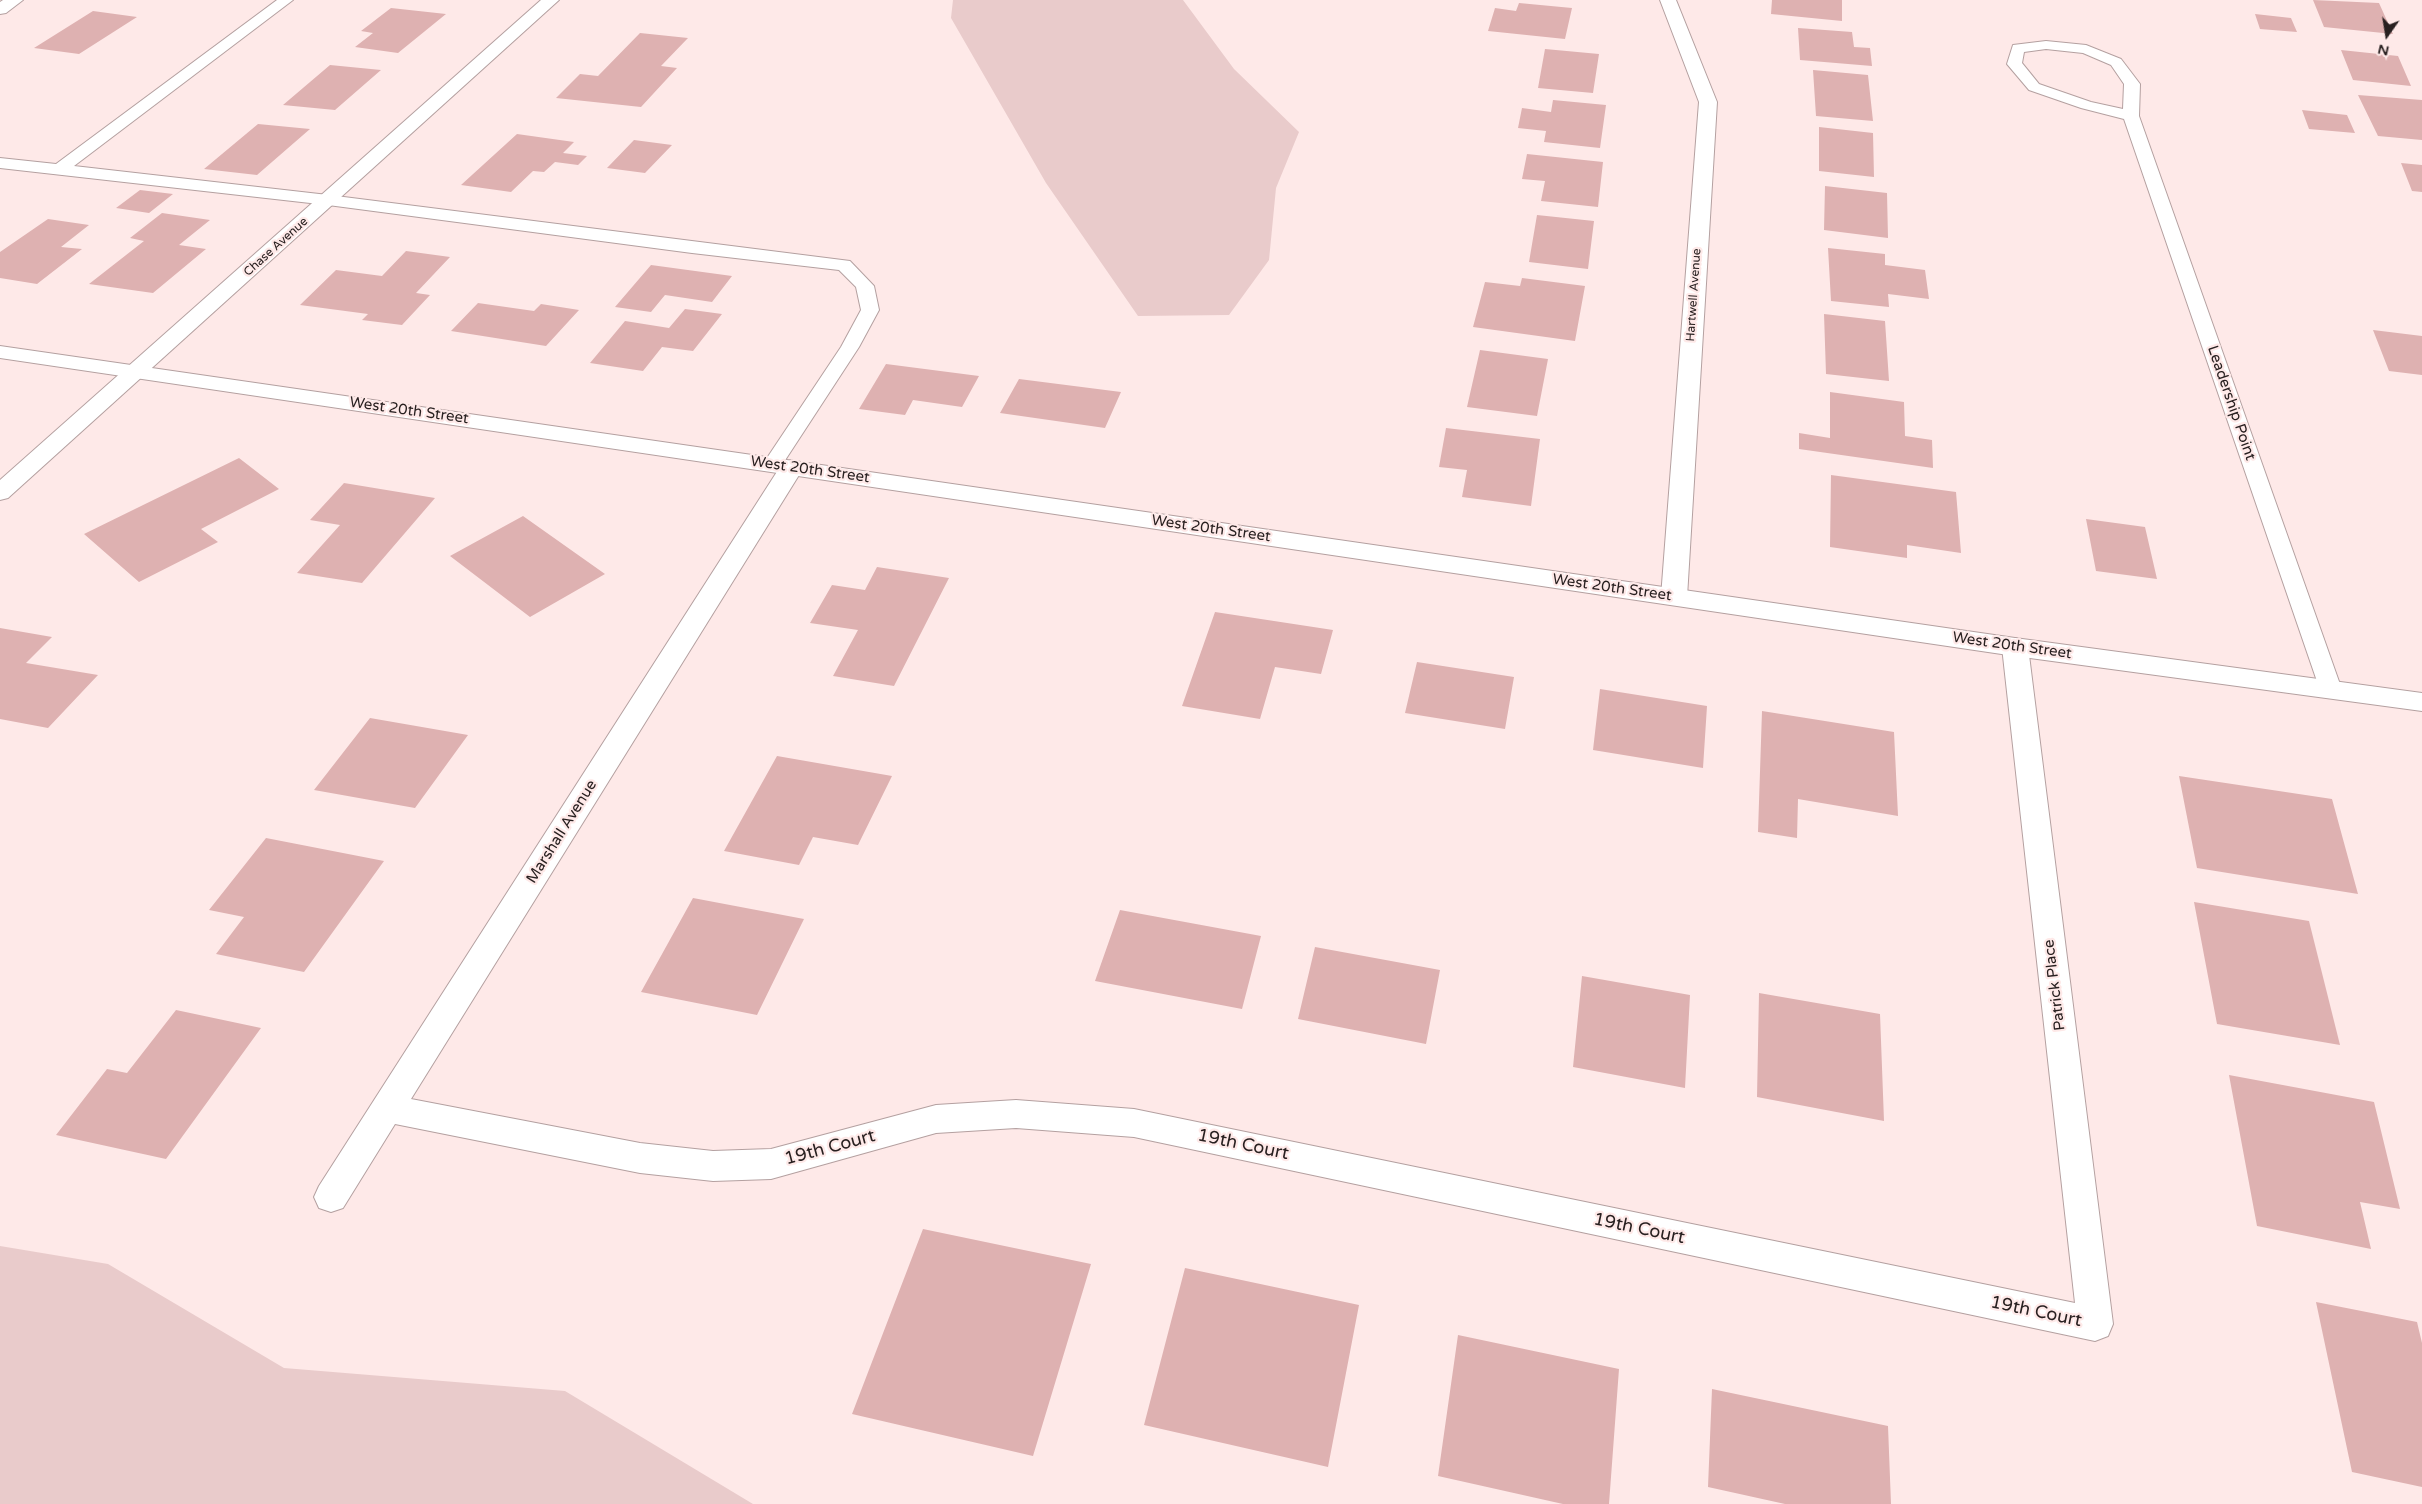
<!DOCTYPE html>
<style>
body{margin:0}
#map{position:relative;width:2422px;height:1504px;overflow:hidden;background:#fee9e8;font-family:"Varela Round",sans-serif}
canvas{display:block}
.north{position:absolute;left:2362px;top:10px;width:50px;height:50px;-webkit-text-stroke:4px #fee9e8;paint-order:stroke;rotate:193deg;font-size:14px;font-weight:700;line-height:20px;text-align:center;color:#282020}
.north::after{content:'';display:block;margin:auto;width:18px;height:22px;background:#282020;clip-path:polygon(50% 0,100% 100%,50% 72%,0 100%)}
</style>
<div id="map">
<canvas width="2422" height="1504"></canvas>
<div class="north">N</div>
</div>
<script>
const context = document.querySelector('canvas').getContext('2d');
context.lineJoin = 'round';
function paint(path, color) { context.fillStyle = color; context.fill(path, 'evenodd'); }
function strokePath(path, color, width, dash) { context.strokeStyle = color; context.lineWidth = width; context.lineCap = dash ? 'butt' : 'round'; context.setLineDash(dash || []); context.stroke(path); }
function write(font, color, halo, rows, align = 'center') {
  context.font = font + ' "Varela Round",sans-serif'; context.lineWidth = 4.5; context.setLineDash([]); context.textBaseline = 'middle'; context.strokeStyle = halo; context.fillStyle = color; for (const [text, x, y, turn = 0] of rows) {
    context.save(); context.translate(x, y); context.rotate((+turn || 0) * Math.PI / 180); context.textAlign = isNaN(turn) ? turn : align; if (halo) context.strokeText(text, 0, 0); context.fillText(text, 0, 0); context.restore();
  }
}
const green = new Path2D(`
 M 953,0 L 1183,0 L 1234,69 L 1299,132 L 1276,188 L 1269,260 L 1229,315 L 1138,316 L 1046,183 L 951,18 Z
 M 0,1246 L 108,1264 L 284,1368 L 565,1391 L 753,1504 L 0,1504 Z`);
const building = new Path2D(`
 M 1772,0 L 1842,0 L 1842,21 L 1771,14 Z
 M 2313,0 L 2379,3 L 2393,34 L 2324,27 Z
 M 1519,3 L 1572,8 L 1565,39 L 1488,31 L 1495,8 L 1516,11 Z
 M 391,8 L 446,14 L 398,53 L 355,47 L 373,33 L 361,31 Z
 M 93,11 L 137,17 L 79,54 L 34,48 Z
 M 2255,14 L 2291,18 L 2297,32 L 2260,29 Z
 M 1798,28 L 1852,32 L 1854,47 L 1870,48 L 1872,66 L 1800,60 Z
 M 640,33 L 688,38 L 661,66 L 677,68 L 641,107 L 556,98 L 580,74 L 598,76 Z
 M 1545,49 L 1599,54 L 1593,93 L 1538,88 Z
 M 2341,50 L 2398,56 L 2411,86 L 2353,80 Z
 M 330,65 L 381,70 L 335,110 L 283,105 Z
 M 1813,70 L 1868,75 L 1873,121 L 1816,116 Z
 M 2358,95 L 2422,100 L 2422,140 L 2378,136 Z
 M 1553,100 L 1606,105 L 1600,148 L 1544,142 L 1546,131 L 1518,128 L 1522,108 L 1551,112 Z
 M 2302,110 L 2347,115 L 2355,133 L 2309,129 Z
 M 258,124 L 310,129 L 257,175 L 204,169 Z
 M 1819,127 L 1873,133 L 1874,177 L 1819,171 Z
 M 517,134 L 574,142 L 563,153 L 587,156 L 578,165 L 555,162 L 544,172 L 533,171 L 511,192 L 461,185 Z
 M 634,140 L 672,145 L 645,173 L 607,168 Z
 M 1527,154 L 1603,162 L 1598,207 L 1541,201 L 1545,181 L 1522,179 Z
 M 2401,163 L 2422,165 L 2422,192 L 2412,191 Z
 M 1825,186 L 1887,193 L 1888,238 L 1824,230 Z
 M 140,190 L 173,194 L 149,213 L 116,208 Z
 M 162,213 L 210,220 L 179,245 L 206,249 L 153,293 L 89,284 L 144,241 L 130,238 Z
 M 1537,215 L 1594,221 L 1588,269 L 1529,262 Z
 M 48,219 L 89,225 L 61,247 L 82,249 L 37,284 L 0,278 L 0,252 Z
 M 1828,248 L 1885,254 L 1885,265 L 1925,270 L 1929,299 L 1888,294 L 1889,307 L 1831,301 Z
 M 406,251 L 450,257 L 416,293 L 430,295 L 402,325 L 362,320 L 368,314 L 300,305 L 336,270 L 382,276 Z
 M 651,265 L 732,276 L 712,302 L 665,295 L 651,312 L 615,307 Z
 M 1522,278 L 1585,286 L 1575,341 L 1473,327 L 1485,282 L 1520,286 Z
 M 478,303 L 534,311 L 541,304 L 579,310 L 546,346 L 451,331 Z
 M 685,309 L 722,314 L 693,351 L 662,347 L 643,371 L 590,363 L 625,321 L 669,328 Z
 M 1824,314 L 1885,321 L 1889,381 L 1826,374 Z
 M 2373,330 L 2422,336 L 2422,375 L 2389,371 Z
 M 1480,350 L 1548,359 L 1537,416 L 1467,407 Z
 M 886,364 L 979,376 L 962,407 L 913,400 L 905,415 L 859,409 Z
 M 1019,379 L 1121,392 L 1105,428 L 1000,413 Z
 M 1830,392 L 1904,402 L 1905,436 L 1932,440 L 1933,468 L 1799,449 L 1799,433 L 1830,438 Z
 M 1446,428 L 1540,439 L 1531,506 L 1462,497 L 1467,470 L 1439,467 Z
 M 239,458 L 279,489 L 201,529 L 218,542 L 139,582 L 84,534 Z
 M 1831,475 L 1956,492 L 1961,553 L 1907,545 L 1907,558 L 1830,547 Z
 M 344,483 L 435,498 L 362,583 L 297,573 L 340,525 L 310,520 Z
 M 523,516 L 605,574 L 530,617 L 450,556 Z
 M 2086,519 L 2145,527 L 2157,579 L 2096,571 Z
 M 877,567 L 949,578 L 894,686 L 833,676 L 858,630 L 810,623 L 832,585 L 865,590 Z
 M 1215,612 L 1333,630 L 1321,674 L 1275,667 L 1260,719 L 1182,706 Z
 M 0,628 L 52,637 L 26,663 L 98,675 L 48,728 L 0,719 Z
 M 1417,662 L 1514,677 L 1505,729 L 1405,713 Z
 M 1600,689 L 1707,706 L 1703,768 L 1593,750 Z
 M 1762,711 L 1894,732 L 1898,816 L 1798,799 L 1797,838 L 1758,832 Z
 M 370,718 L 468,735 L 415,808 L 314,790 Z
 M 777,756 L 892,776 L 858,845 L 813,837 L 799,865 L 724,851 Z
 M 2179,776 L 2332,799 L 2358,894 L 2197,868 Z
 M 266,838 L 384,861 L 304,972 L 216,954 L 244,917 L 209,910 Z
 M 693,898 L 804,919 L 757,1015 L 641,992 Z
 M 2194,902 L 2309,921 L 2340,1045 L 2217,1024 Z
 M 1120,910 L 1261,936 L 1242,1009 L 1095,981 Z
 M 1315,947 L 1440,970 L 1426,1044 L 1298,1019 Z
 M 1582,976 L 1690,995 L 1685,1088 L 1573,1067 Z
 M 1759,993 L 1880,1014 L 1884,1121 L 1757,1097 Z
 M 176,1010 L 261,1028 L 166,1159 L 56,1135 L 107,1069 L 127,1073 Z
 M 2229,1075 L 2374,1102 L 2400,1209 L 2360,1202 L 2371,1249 L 2257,1226 Z
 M 923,1229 L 1091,1264 L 1033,1456 L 852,1414 Z
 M 1185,1268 L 1359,1305 L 1328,1467 L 1144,1425 Z
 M 2316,1302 L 2417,1322 L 2422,1343 L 2422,1487 L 2352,1472 Z
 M 1458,1335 L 1619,1369 L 1609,1504 L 1563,1504 L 1438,1476 Z
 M 1712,1389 L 1888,1426 L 1891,1504 L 1785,1504 L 1708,1487 Z`);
const service = new Path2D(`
 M 277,0 L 293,0 L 74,166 L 328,195 L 850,261 L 874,286 L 879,310 L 859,347 L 780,468 L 773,470 L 766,468 L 763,464 L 841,347 L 861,310 L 856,287 L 839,270 L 692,253 L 328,205 L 0,168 L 0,158 L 56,164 Z
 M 2046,41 L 2086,45 L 2121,59 L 2140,84 L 2139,116 L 2342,690 L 2339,696 L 2331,698 L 2323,696 L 2320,690 L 2124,119 L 2081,108 L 2029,90 L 2007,64 L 2013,45 ZM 2046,49 L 2083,53 L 2111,65 L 2124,84 L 2123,109 L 2091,102 L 2039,84 L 2022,63 L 2024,52 Z`);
const minor = new Path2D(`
 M 3,0 L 23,0 L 6,13 L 0,14 L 0,2 Z
 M 541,0 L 559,0 L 8,498 L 0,500 L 0,480 Z
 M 1660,0 L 1676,0 L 1717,102 L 1687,597 L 1683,603 L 1674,605 L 1665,603 L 1661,597 L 1699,102 Z
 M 792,460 L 800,462 L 804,467 L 411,1099 L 640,1143 L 713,1151 L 771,1149 L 936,1105 L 1016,1100 L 1134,1109 L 2075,1303 L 2002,647 L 2006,641 L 2015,638 L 2024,641 L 2028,647 L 2113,1324 L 2108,1336 L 2095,1341 L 1134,1137 L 1016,1128 L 936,1133 L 771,1179 L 713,1181 L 640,1173 L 395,1124 L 343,1208 L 331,1212 L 319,1208 L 314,1197 L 319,1186 L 780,467 L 784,462 Z`);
const tertiary = new Path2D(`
 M 0,346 L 2015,638 L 2422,693 L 2422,711 L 2015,656 L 0,358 Z`);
const farStreetnames = [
 ["Chase Avenue",276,247,-42],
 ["Hartwell Avenue",1694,295,-86]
];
const streetNames = [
 ["Leadership Point",2231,403,71],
 ["West 20th Street",409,411,8],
 ["West 20th Street",810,470,8],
 ["West 20th Street",1211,529,8],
 ["West 20th Street",1612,588,8],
 ["West 20th Street",2012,646,8],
 ["Marshall Avenue",562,832,-58],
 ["Patrick Place",2055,985,-97]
];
const nearStreetnames = [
 ["19th Court",1243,1145,12],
 ["19th Court",830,1148,-15],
 ["19th Court",1639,1229,12],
 ["19th Court",2036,1312,12]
];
paint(green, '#e9cbcb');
paint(building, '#deb1b1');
strokePath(service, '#b4a0a0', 2);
strokePath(minor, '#b4a0a0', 2);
strokePath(tertiary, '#b4a0a0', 2);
paint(service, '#fff');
paint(minor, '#fff');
paint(tertiary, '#fff');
write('12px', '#282020', '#fee9e8', farStreetnames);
write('15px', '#282020', '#fee9e8', streetNames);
write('18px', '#282020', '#fee9e8', nearStreetnames);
</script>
